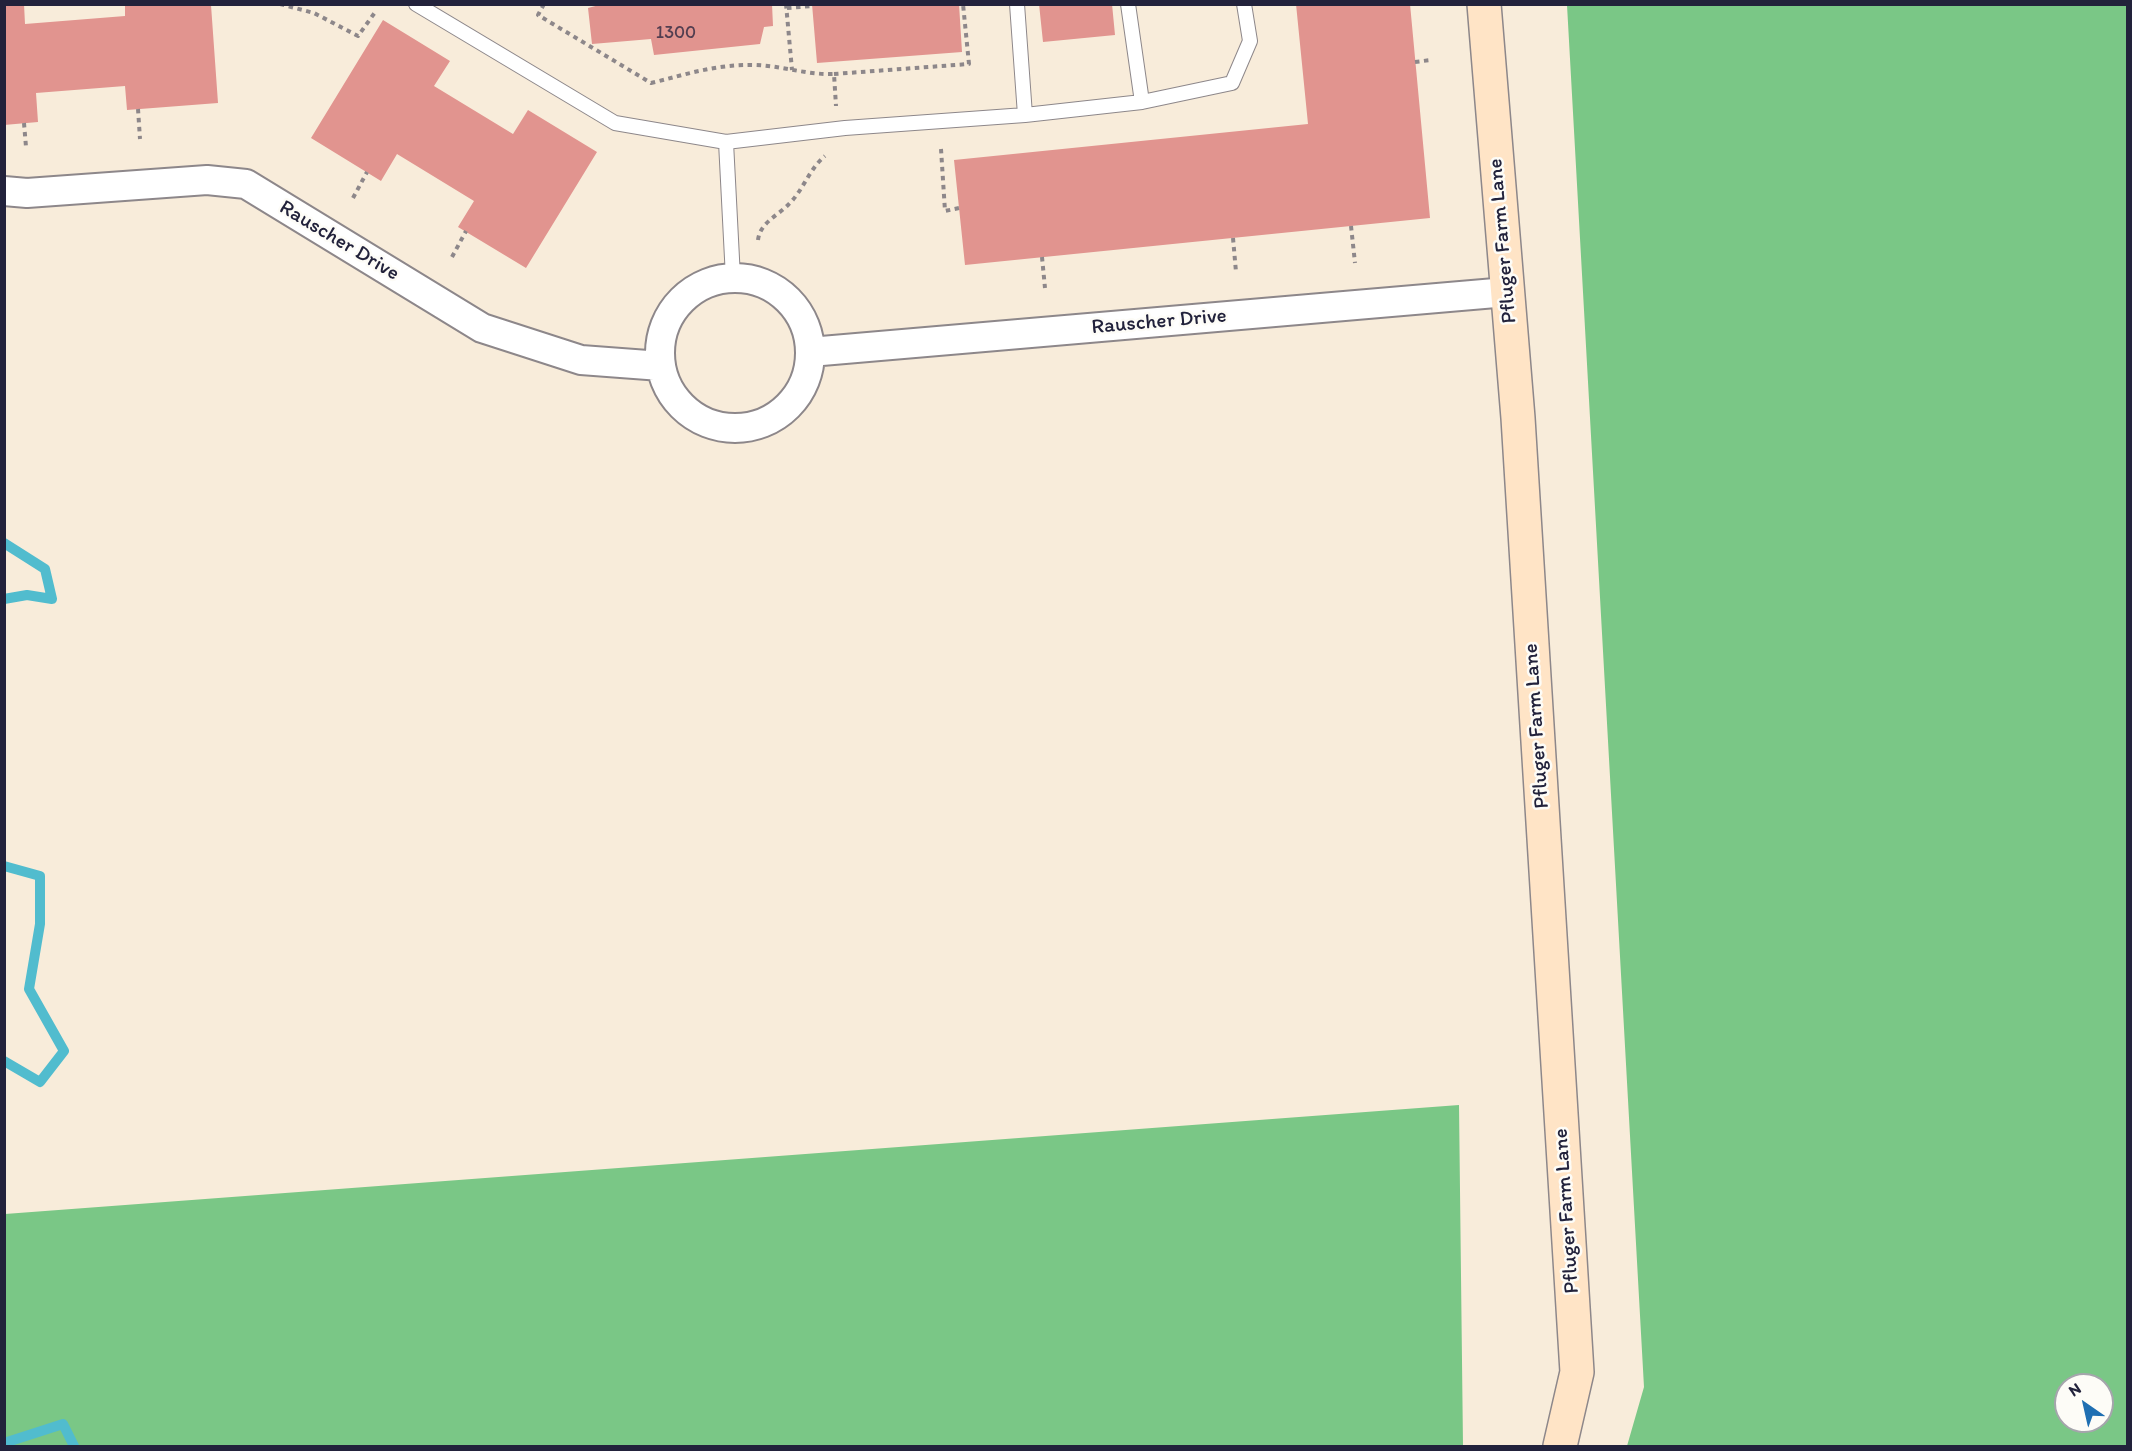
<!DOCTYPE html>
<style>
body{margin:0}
#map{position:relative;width:2132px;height:1451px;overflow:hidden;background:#f8ecda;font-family:Itim,sans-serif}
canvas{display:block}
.frame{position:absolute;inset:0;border:6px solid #22223b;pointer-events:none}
.north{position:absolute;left:2054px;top:1373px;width:60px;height:60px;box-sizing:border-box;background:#fdfcf7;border:2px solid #a5a5ac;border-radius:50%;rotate:326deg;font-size:16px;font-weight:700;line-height:24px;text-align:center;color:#22223b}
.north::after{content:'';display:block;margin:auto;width:21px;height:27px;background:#1f6fb2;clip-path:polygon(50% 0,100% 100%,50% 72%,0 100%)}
</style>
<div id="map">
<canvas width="2132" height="1451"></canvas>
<div class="frame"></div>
<div class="north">N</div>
</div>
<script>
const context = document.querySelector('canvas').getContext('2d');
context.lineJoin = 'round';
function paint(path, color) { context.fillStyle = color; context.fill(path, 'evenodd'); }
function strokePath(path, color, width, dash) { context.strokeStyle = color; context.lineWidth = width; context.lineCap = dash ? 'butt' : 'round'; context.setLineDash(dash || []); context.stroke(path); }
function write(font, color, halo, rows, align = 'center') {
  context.font = font + ' Itim,sans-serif'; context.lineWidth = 5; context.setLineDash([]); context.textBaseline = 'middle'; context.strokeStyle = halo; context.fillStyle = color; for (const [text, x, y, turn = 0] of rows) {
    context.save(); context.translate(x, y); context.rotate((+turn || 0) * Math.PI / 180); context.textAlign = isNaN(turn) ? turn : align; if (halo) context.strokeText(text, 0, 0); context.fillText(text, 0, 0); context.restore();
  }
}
const green = new Path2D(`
 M 1567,5 L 2127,5 L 2127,1446 L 1627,1446 L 1644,1387 ZM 2066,1385 L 2102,1385 L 2102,1421 L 2066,1421 Z
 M 1459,1105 L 1463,1446 L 5,1446 L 5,1214 Z`);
const stream = new Path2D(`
 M 4,543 L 45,569 L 52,599 L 27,595 L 4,599
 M 4,866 L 40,876 L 40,924 L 29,989 L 64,1051 L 40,1082 L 4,1061
 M 4,1443 L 63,1424 L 74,1446`);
const building = new Path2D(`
 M 4,4 L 24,4 L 25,24 L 125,16 L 125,5 L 211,5 L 218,103 L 127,110 L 125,86 L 36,93 L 38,122 L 4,125 Z
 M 603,4 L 772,4 L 773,26 L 764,27 L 760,44 L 654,55 L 651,39 L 592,44 L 588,8 Z
 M 812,4 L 959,4 L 962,52 L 817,63 Z
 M 1039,4 L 1112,4 L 1115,35 L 1043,42 Z
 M 1296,4 L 1410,4 L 1430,218 L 965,265 L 954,160 L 1308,124 Z
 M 383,20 L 450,61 L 434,86 L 513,134 L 528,110 L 597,152 L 526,268 L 458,227 L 474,201 L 397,154 L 381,181 L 311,138 Z`);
const path = new Path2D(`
 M 280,4 L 314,13 L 358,36 L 376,11
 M 544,4 L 538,15 L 651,83 C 688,74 716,64 756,65 C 782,66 807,75 834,74 L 836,106
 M 786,4 L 792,70
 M 787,8 L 812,6
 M 1415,62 L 1431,60
 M 834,74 L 969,64 L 963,4
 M 138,109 L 140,139
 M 24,123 L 26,147
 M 941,149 L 945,211 L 959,208
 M 353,198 L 367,172
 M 1351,226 L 1355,263
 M 1233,238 L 1236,272
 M 758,240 C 760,223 777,216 788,205 C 803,191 809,169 825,156
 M 452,257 L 466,231
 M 1042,257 L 1045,288`);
const lane = new Path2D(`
 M 416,4 L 615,123 L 726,142 L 845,128 L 1025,115 L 1142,102 L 1232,83 L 1250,41 L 1244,4
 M 1017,4 L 1025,115
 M 1128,4 L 1142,102
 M 726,142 L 733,278`);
const street = new Path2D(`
 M 4,191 L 27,193 L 207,180 L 246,184 L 482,328 L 581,360 L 661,366
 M660 353a75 75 0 1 1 150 0a75 75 0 1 1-150 0Z
 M 810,352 L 1507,292`);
const secondary = new Path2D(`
 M 1484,4 L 1518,418 L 1577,1372 L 1560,1446`);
const numberNames = [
 ["1300",676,33]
];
const streetNames = [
 ["Rauscher Drive",339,241,31],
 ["Pfluger Farm Lane",1503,241,-95],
 ["Rauscher Drive",1159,322,-5],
 ["Pfluger Farm Lane",1537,726,-94],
 ["Pfluger Farm Lane",1567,1211,-94]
];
paint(green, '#7ac786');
strokePath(stream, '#51bcce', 10);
paint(building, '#e1948f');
strokePath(lane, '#8d878a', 16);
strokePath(street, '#8d878a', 32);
strokePath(secondary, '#8d878a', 36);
strokePath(path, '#8d878a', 4, [4.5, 4.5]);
strokePath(lane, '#fff', 14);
strokePath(street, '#fff', 28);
strokePath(secondary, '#ffe4c6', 33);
write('18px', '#523e50', null, numberNames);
write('21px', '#22223b', '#fdfcf7', streetNames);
</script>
